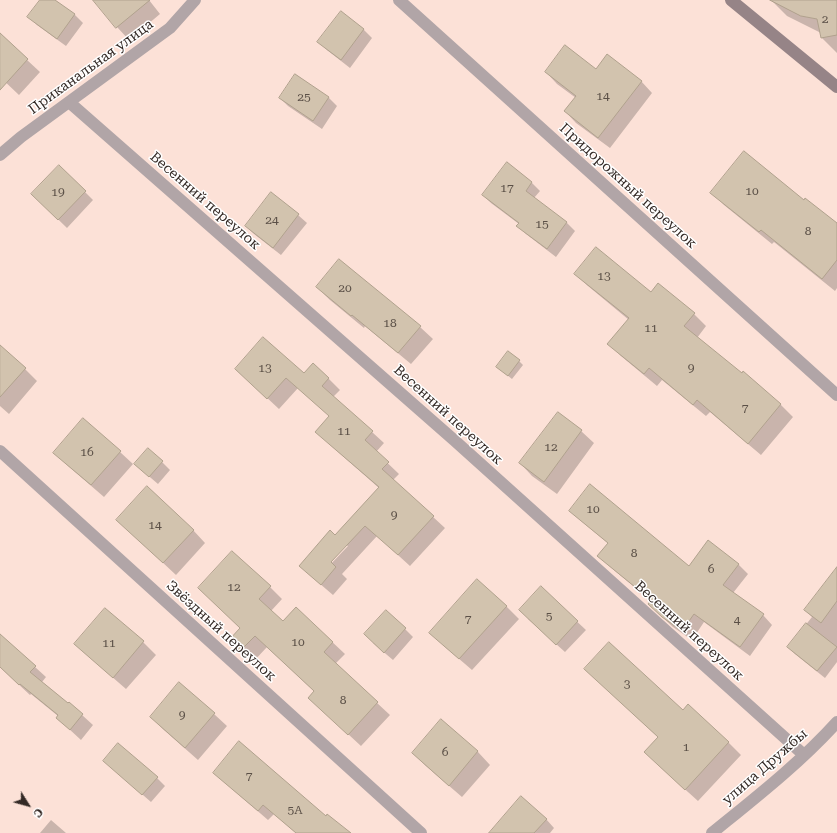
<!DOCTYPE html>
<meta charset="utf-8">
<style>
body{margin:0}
#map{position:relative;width:837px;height:833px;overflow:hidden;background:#fce1d7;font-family:"Roboto Serif",serif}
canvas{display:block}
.north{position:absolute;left:8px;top:785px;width:40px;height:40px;-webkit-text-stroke:3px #fff;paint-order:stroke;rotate:127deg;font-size:11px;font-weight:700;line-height:16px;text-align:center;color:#332925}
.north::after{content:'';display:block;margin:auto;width:14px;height:18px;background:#332925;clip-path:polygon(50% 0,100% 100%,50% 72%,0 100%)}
</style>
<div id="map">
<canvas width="837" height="833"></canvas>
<div class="north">С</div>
</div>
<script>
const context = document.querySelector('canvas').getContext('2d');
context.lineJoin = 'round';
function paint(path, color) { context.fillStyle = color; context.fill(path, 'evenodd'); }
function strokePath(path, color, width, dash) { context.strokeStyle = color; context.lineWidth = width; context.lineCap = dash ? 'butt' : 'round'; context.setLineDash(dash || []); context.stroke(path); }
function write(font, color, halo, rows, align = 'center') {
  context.font = font + ' "Roboto Serif",serif'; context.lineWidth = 3; context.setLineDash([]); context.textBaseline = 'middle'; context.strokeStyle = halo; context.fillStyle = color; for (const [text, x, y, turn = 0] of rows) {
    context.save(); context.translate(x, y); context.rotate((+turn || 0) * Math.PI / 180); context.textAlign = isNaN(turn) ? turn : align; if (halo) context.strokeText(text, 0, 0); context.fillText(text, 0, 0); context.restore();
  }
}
const shadow = new Path2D(`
 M 41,0 L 54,0 L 75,15 L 83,23 L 66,46 L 37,25 L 29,17 Z
 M 94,0 L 149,0 L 160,14 L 129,40 L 117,27 Z
 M 771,0 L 837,0 L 837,53 L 822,38 L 821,33 L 787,16 Z
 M 341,13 L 364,30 L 372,38 L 350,68 L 327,50 L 319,42 Z
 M 0,35 L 40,72 L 19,95 L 0,77 Z
 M 596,70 L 641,81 L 652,93 L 610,148 L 576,123 L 565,111 L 576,98 L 557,84 L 546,72 Z
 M 296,75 L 329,98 L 337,106 L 322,129 L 288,106 L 280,98 Z
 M 507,164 L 532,183 L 540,191 L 534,198 L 567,223 L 575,231 L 556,257 L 526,234 L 518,226 L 519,224 L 491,203 L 483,195 Z
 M 59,166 L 93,200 L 67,228 L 32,194 Z
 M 712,192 L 804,201 L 837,225 L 837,288 L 835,291 L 774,242 L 772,244 L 724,205 Z
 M 298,215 L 307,223 L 281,255 L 254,234 L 246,226 Z
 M 575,274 L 651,293 L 694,314 L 706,326 L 697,338 L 742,375 L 743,373 L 781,405 L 793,417 L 761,455 L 710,412 L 706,416 L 662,380 L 657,386 L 621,356 L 609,344 L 629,320 L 588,286 Z
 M 317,287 L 420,327 L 433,339 L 411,364 L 365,326 L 364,328 L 330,300 Z
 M 0,347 L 25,369 L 37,381 L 9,414 L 0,406 Z
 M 519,361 L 523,365 L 512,379 L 497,367 Z
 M 236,369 L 304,375 L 328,378 L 340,390 L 333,397 L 372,432 L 384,443 L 376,452 L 399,474 L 393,480 L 445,528 L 410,566 L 377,536 L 342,574 L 347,579 L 333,595 L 312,577 L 300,566 L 335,536 L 379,488 L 328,443 L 330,416 L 298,388 L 279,409 ZM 346,545 L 348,546 L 328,567 L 327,565 Z
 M 581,431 L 594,443 L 557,494 L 532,476 L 520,463 Z
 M 120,452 L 133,464 L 104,497 L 67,465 L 55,453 Z
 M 162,462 L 170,470 L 158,484 L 144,472 Z
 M 570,511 L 689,567 L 738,564 L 748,574 L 733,593 L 763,615 L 772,625 L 750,656 L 704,622 L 692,640 L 673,627 L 659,614 L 651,601 L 608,565 L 599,556 L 609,544 L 580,520 Z
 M 193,530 L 205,543 L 176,575 L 130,532 Z
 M 837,585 L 837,662 L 825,678 L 795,654 L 788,647 L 812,617 L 805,610 Z
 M 270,587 L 282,599 L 271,611 L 283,623 L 296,608 L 345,654 L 335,664 L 390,715 L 361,746 L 322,710 L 315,692 L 267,647 L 253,662 L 230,640 L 241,628 L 211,600 Z
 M 541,588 L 586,630 L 565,652 L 528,619 Z
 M 506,606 L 519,619 L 472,670 L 443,645 Z
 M 105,609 L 143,642 L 156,655 L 126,689 L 88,656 L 75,644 Z
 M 405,629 L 413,637 L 393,660 L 373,643 Z
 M 0,635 L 46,677 L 42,682 L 82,715 L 93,725 L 81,740 L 68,728 L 57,718 L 58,716 L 31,694 L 30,695 L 0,667 Z
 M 585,669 L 683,712 L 728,742 L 741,755 L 698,801 L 658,765 L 659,738 Z
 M 214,714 L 227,726 L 198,760 L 164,730 L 151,717 Z
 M 441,721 L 478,752 L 490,765 L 462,797 L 426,766 L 413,753 Z
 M 113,769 L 157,778 L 165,786 L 151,802 Z
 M 214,773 L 326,817 L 349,833 L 296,833 L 274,814 L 268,820 L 224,782 Z
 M 546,819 L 554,828 L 550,833 L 493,833 Z
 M 51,820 L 66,833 L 40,833 Z`);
const building = new Path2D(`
 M 40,0 L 55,0 L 75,14 L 57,39 L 27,17 Z
 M 93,0 L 150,0 L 116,28 Z
 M 770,0 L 837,0 L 837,35 L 821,38 L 817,19 L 801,16 Z
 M 341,11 L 364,29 L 341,60 L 317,42 Z
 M 0,33 L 28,59 L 0,90 Z
 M 565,45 L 596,69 L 607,54 L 642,81 L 598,138 L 564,111 L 576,96 L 545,72 Z
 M 295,74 L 329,97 L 313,121 L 279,98 Z
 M 744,151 L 804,200 L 805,198 L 837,223 L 837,260 L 822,279 L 761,230 L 759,232 L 710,193 Z
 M 507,162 L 532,182 L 526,191 L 567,222 L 547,249 L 516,226 L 519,223 L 482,195 Z
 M 59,165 L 86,191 L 58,220 L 31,194 Z
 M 271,192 L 299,214 L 273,248 L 245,226 Z
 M 596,247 L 651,292 L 658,283 L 695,313 L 684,326 L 742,373 L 743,371 L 781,404 L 748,444 L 697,400 L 693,405 L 649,368 L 644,374 L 607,344 L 629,318 L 574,274 Z
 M 339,259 L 421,326 L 398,353 L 352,315 L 351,316 L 316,287 Z
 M 263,337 L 304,373 L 313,363 L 329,378 L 322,386 L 373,431 L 365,440 L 389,462 L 382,469 L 434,516 L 398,555 L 365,526 L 331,562 L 336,567 L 321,585 L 299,566 L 330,530 L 335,535 L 379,487 L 315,432 L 329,416 L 286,378 L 267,399 L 235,369 Z
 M 0,345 L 26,368 L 0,397 Z
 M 508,351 L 520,360 L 508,376 L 496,367 Z
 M 558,412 L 582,430 L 544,482 L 519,463 Z
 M 83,418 L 121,451 L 91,485 L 53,453 Z
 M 148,448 L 163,461 L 149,477 L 134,464 Z
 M 590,484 L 689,566 L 708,540 L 739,564 L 723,585 L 764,614 L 740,647 L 694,614 L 682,631 L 662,617 L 648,604 L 651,600 L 597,556 L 608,543 L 569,511 Z
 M 147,486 L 194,530 L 163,563 L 116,520 Z
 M 232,551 L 271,586 L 259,599 L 283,621 L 296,607 L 333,642 L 324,652 L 378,702 L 348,735 L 308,698 L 314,691 L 255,636 L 240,651 L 229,640 L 240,628 L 198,588 Z
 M 837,567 L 837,601 L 821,623 L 804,610 Z
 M 477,579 L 507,606 L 459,659 L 429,633 Z
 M 541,586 L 578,621 L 556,645 L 519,610 Z
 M 105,608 L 144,641 L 113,678 L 74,644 Z
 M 386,610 L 406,628 L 384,653 L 364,634 Z
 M 806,623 L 837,647 L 817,671 L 787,647 Z
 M 0,634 L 36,666 L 30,672 L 68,703 L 69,702 L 83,714 L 70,730 L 56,718 L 58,715 L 20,684 L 19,685 L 0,667 Z
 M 609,642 L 683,710 L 688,704 L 729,742 L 685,790 L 644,752 L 658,737 L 584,669 Z
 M 179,682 L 215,713 L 185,748 L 150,717 Z
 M 441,719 L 478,751 L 449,786 L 412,753 Z
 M 239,741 L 326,816 L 327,814 L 351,833 L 296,833 L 263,805 L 258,811 L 213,773 Z
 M 118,743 L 158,777 L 142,795 L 103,761 Z
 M 521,796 L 547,819 L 534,833 L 489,833 Z`);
const street = new Path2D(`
 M 399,0 L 837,395
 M 69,102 L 454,440 L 804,755
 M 0,155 L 21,137 L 170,28 L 195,0
 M 0,451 L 421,833
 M 712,833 C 755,798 800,763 837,722`);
const secondary = new Path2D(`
 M 731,0 L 837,87`);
const numberNames = [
 ["2",825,19],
 ["14",603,96],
 ["25",304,97],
 ["17",507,188],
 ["10",752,191],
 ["19",58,192],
 ["24",272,220],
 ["15",542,224],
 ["8",808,231],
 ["13",604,276],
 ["20",345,288],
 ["18",390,323],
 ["11",651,328],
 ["13",265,368],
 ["9",691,368],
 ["7",745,408],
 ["11",344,431],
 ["12",551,447],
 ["16",87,452],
 ["10",593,509],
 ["9",394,515],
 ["14",155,525],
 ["8",634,553],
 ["6",711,569],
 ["12",234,587],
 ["5",549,616],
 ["7",468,619],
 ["4",737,620],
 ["10",298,642],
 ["11",109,643],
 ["3",627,684],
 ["8",343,700],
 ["9",182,715],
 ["1",686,747],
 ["6",445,752],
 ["7",249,776],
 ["5А",295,810]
];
const streetNames = [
 ["Приканальная улица",91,67,-36],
 ["Придорожный переулок",628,186,42],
 ["Весенний переулок",205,201,41],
 ["Весенний переулок",448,415,42],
 ["Звёздный переулок",221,631,42],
 ["Весенний переулок",689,631,42],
 ["улица Дружбы",765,767,-41]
];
paint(shadow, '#0003');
paint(building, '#d2c3ae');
strokePath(building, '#b0a18d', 1);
strokePath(street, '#b1a5a7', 12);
strokePath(secondary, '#968487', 12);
write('12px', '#5b5047', null, numberNames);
write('14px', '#332925', '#fff', streetNames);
</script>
